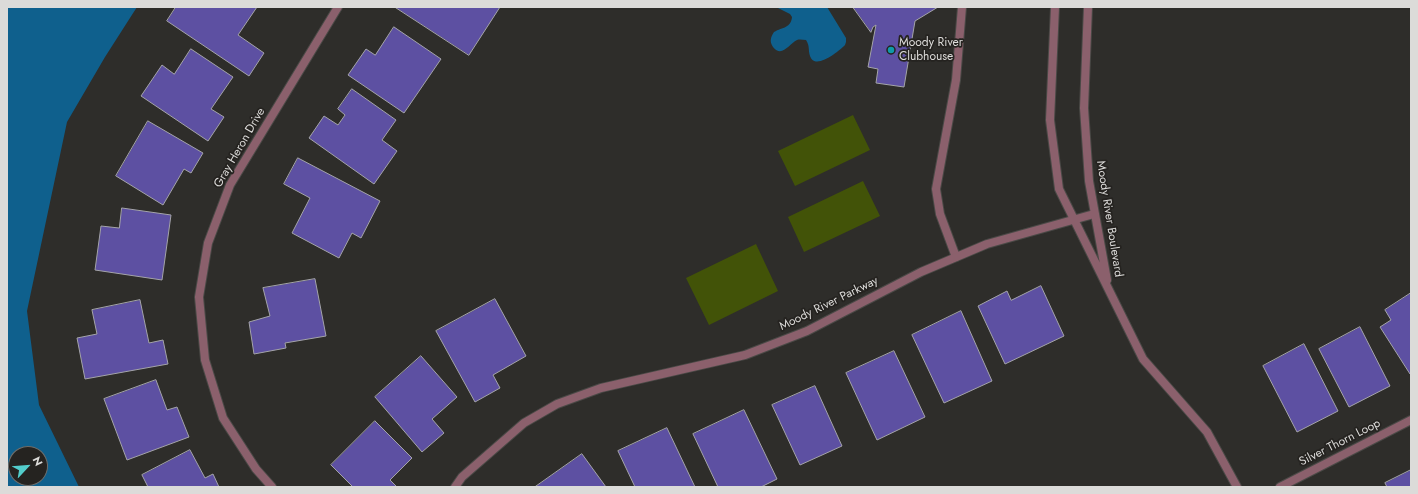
<!DOCTYPE html>
<style>
body{margin:0}
#map{position:relative;width:1418px;height:494px;overflow:hidden;background:#2e2d2a;font-family:Jost,sans-serif}
canvas{display:block}
.frame{position:absolute;inset:0;border:8px solid #dcdbd9;pointer-events:none}
.north{position:absolute;left:8px;top:446px;width:40px;height:40px;box-sizing:border-box;background:#252320;border:1px solid #6e6d6a;border-radius:50%;rotate:64deg;font-size:11px;font-weight:700;line-height:16px;text-align:center;color:#dcdbd9}
.north::after{content:'';display:block;margin:auto;width:14px;height:18px;background:#53cdcb;clip-path:polygon(50% 0,100% 100%,50% 72%,0 100%)}
</style>
<div id="map">
<canvas width="1418" height="494"></canvas>
<div class="frame"></div>
<div class="north">N</div>
</div>
<script>
const context = document.querySelector('canvas').getContext('2d');
context.lineJoin = 'round';
function paint(path, color) { context.fillStyle = color; context.fill(path, 'evenodd'); }
function strokePath(path, color, width, dash) { context.strokeStyle = color; context.lineWidth = width; context.lineCap = dash ? 'butt' : 'round'; context.setLineDash(dash || []); context.stroke(path); }
function write(font, color, halo, rows, align = 'center') {
  context.font = font + ' Jost,sans-serif'; context.lineWidth = 3.5; context.setLineDash([]); context.textBaseline = 'middle'; context.strokeStyle = halo; context.fillStyle = color; for (const [text, x, y, turn = 0] of rows) {
    context.save(); context.translate(x, y); context.rotate((+turn || 0) * Math.PI / 180); context.textAlign = isNaN(turn) ? turn : align; if (halo) context.strokeText(text, 0, 0); context.fillText(text, 0, 0); context.restore();
  }
}
const green = new Path2D(`
 M 853,115 L 870,150 L 795,186 L 778,151 Z
 M 863,181 L 880,216 L 804,252 L 788,217 Z
 M 756,244 L 778,291 L 709,325 L 686,278 Z`);
const water = new Path2D(`
 M 7,7 L 137,7 L 105,57 L 67,122 L 27,311 L 39,405 L 79,487 L 7,487 ZM 16,454 L 40,454 L 40,478 L 16,478 Z
 M 776,7 L 827,7 L 846,38 L 846,42 L 845,45 C 839,51 815,71 810,56 C 808,50 810,46 806,40 C 803,40 800,39 797,40 C 789,44 782,58 773,47 C 769,41 771,37 774,32 C 783,27 791,28 792,17 L 790,14 Z`);
const building = new Path2D(`
 M 176,7 L 257,7 L 238,35 L 264,53 L 249,76 L 167,21 Z
 M 395,7 L 500,7 L 469,55 Z
 M 853,7 L 938,7 L 915,21 L 904,87 L 876,83 L 878,69 L 868,67 L 876,25 L 873,27 L 871,32 Z
 M 394,27 L 441,59 L 404,113 L 348,75 L 366,49 L 375,55 Z
 M 191,49 L 233,77 L 211,109 L 224,117 L 208,141 L 141,96 L 162,65 L 174,74 Z
 M 352,89 L 396,120 L 382,140 L 397,151 L 374,184 L 309,138 L 324,116 L 338,125 L 345,115 L 338,109 Z
 M 148,121 L 203,153 L 191,173 L 184,169 L 163,205 L 116,176 Z
 M 298,158 L 380,201 L 361,238 L 352,233 L 339,258 L 292,233 L 310,198 L 284,184 Z
 M 122,208 L 171,215 L 162,280 L 95,270 L 101,226 L 119,228 Z
 M 315,279 L 326,336 L 285,343 L 286,348 L 254,354 L 249,322 L 270,316 L 263,288 Z
 M 1041,286 L 1064,336 L 1005,364 L 978,306 L 1007,291 L 1011,300 Z
 M 1411,293 L 1411,373 L 1410,374 L 1380,327 L 1391,320 L 1385,310 Z
 M 495,299 L 526,356 L 493,375 L 500,388 L 475,402 L 436,331 Z
 M 140,300 L 149,343 L 163,340 L 168,364 L 85,379 L 77,338 L 97,334 L 92,310 Z
 M 961,311 L 992,381 L 944,403 L 912,335 Z
 M 1360,327 L 1390,386 L 1349,407 L 1319,349 Z
 M 1304,344 L 1338,411 L 1297,432 L 1263,366 Z
 M 894,351 L 925,417 L 877,440 L 846,373 Z
 M 421,356 L 457,397 L 432,419 L 444,433 L 422,452 L 375,397 Z
 M 156,380 L 167,410 L 177,407 L 189,437 L 127,460 L 104,399 Z
 M 815,386 L 842,446 L 800,465 L 772,405 Z
 M 744,410 L 777,479 L 761,487 L 718,487 L 693,434 Z
 M 375,421 L 412,458 L 390,480 L 397,487 L 353,487 L 331,465 Z
 M 667,428 L 695,487 L 635,487 L 618,451 Z
 M 190,450 L 205,478 L 213,474 L 219,487 L 148,487 L 142,475 Z
 M 582,454 L 606,487 L 535,487 Z
 M 1411,470 L 1411,487 L 1387,487 L 1385,483 Z`);
const service = new Path2D(`
 M 956,257 L 940,214 L 936,189 L 956,80 L 962,7`);
const minor = new Path2D(`
 M 1055,7 L 1050,120 L 1059,189 L 1143,359 L 1207,432 L 1237,487
 M 1088,7 L 1084,108 L 1089,181 L 1107,280
 M 272,487 L 256,469 L 223,418 L 205,360 L 199,297 L 208,243 L 230,185 L 338,7
 M 455,487 L 462,477 L 524,423 L 557,404 L 601,388 L 745,355 L 807,331 L 921,272 L 987,244 L 1094,214
 M 1280,487 L 1411,420`);
const markers = [
 [891,50,4,"#0f9aa8"]
];
const poiNames = [
 ["Moody River",899,43],
 ["Clubhouse",899,57]
];
const streetNames = [
 ["Gray Heron Drive",240,148,-60],
 ["Moody River Boulevard",1109,219,81],
 ["Moody River Parkway",829,304,-26],
 ["Silver Thorn Loop",1340,443,-27]
];
paint(green, '#425308');
paint(water, '#0f608d');
paint(building, '#5d50a2');
strokePath(building, '#a4a4a9', 1);
strokePath(service, '#4a4946', 10);
strokePath(minor, '#4a4946', 10);
strokePath(service, '#8b606c', 8);
strokePath(minor, '#8b606c', 8);
for (const [x, y, r, color] of markers) { const dot = new Path2D(); dot.arc(x, y, r, 0, 2 * Math.PI); context.fillStyle = color; context.fill(dot); strokePath(dot, '#252320', 1.5); }
write('12px', '#dcdbd9', '#252320', poiNames, 'left');
write('12px', '#dcdbd9', '#252320', streetNames);
</script>
